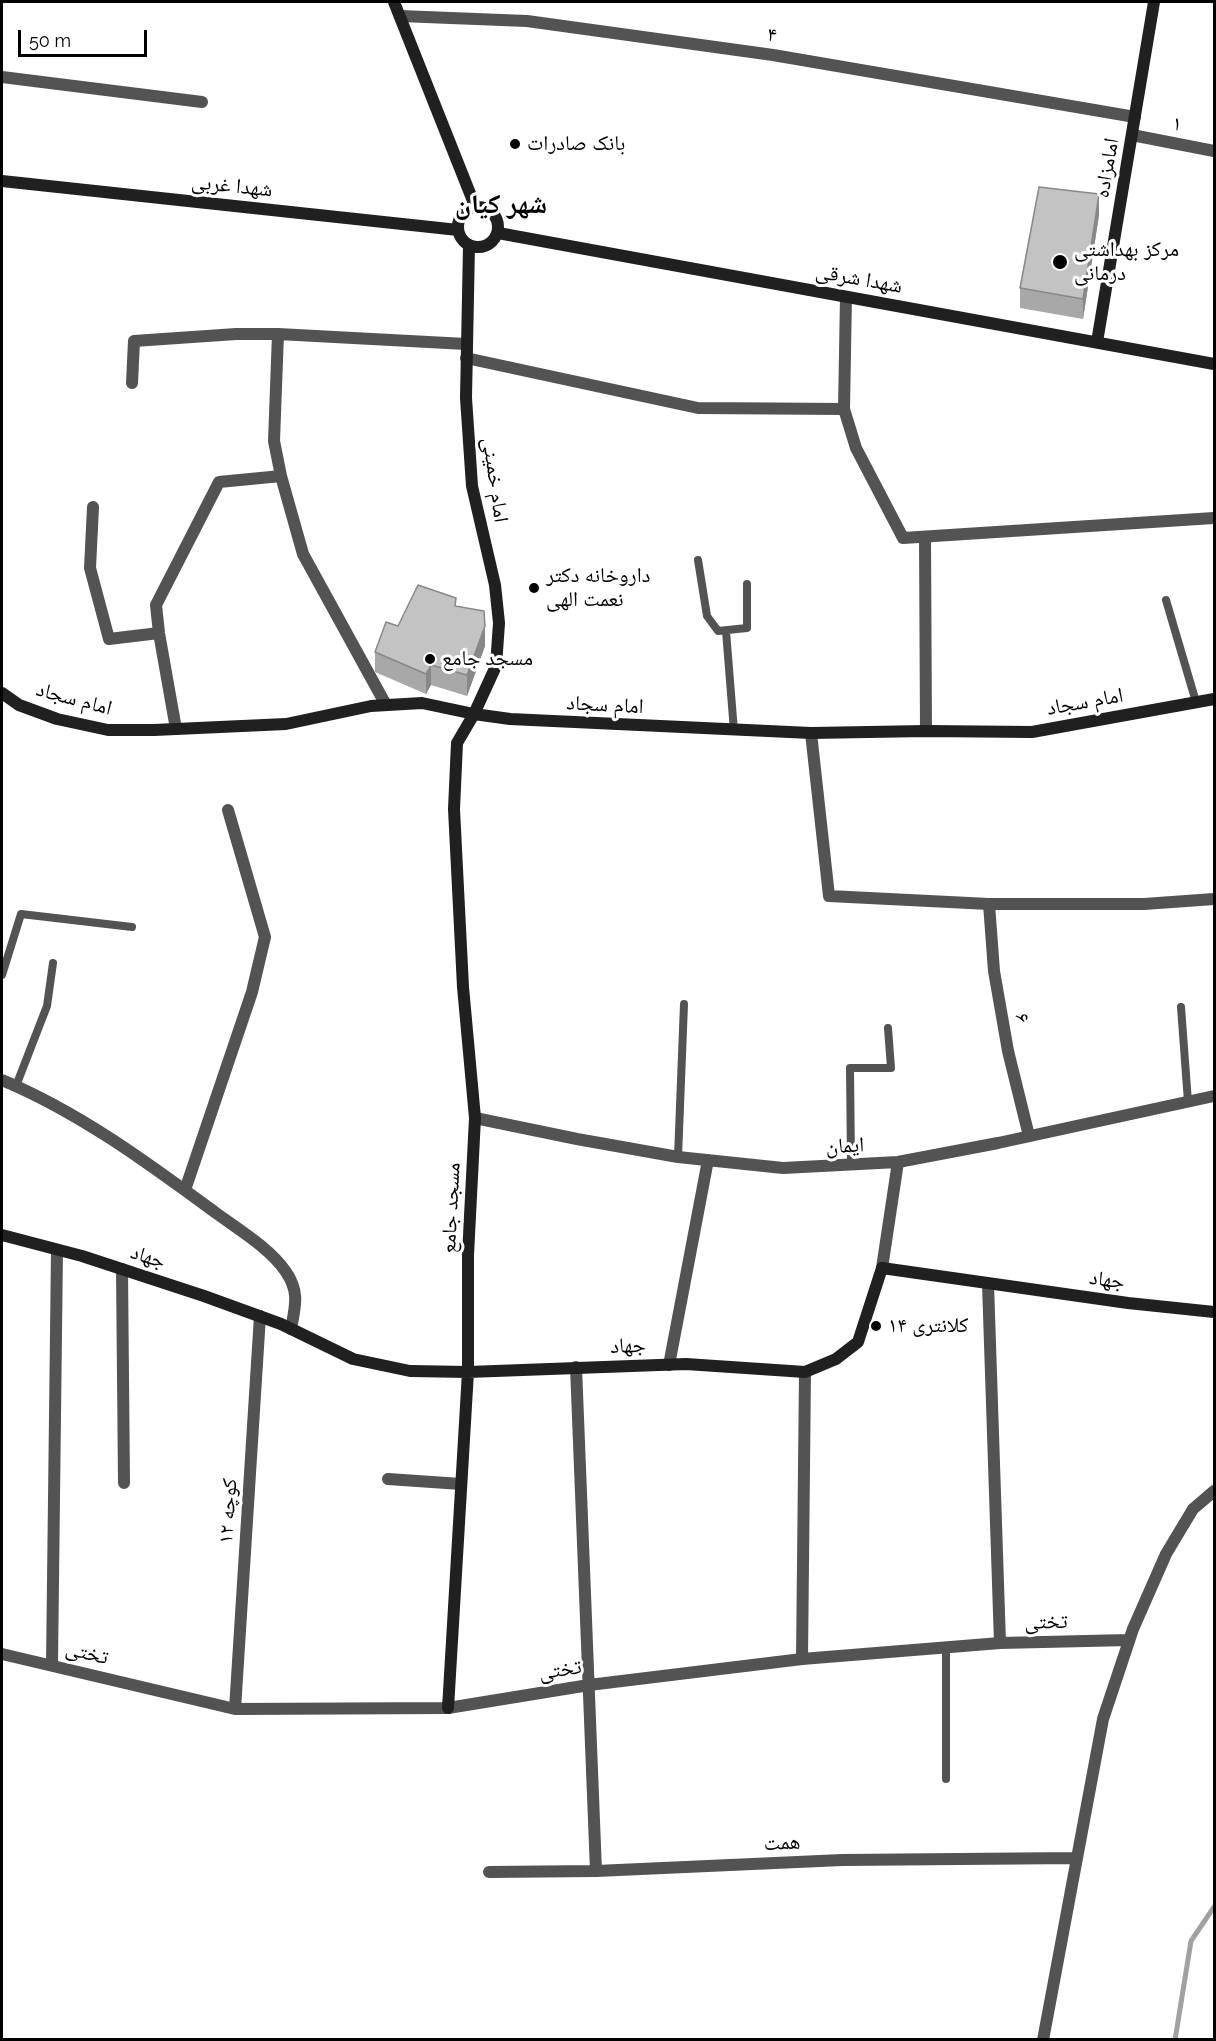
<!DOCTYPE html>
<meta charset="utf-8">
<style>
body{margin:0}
#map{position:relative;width:1216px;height:2041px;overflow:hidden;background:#fff;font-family:Raleway,sans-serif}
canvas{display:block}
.frame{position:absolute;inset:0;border:3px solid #000;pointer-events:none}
.scale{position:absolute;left:18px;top:30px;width:129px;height:27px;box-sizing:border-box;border:3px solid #000;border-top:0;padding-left:8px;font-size:18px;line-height:21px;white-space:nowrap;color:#000;-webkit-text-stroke:4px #fff;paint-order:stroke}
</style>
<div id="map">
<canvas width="1216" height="2041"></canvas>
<div class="frame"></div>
<div class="scale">50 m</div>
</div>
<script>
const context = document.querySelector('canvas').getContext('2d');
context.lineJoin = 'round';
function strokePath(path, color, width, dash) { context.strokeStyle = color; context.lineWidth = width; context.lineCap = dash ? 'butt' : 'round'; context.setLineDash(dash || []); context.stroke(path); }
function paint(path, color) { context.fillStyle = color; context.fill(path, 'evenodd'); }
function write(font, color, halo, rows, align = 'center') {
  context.font = font + ' Raleway,"Noto Naskh Arabic",sans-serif'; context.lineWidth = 6; context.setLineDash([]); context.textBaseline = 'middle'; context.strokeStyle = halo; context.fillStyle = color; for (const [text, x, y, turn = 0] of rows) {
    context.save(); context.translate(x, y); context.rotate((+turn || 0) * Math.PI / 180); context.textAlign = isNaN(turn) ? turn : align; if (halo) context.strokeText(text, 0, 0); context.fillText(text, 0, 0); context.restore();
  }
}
const stream = new Path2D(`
 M 1175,2040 L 1191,1941 L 1214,1907`);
const lane = new Path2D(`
 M 698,560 L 707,616 L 718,631 L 747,628 L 747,584
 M 1166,600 L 1196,702
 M 726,631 L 734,731
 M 2,975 L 21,914 L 132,927
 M 1181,1007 L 1188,1102
 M 16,1086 L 47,1006 L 53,963
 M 678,1157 L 684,1004
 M 851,1165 L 850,1068 L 891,1068 L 888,1028
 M 946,1646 L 946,1779`);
const street = new Path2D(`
 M 400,16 L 527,21 L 773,55 L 1135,117
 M 2,77 L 202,102
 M 1132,135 L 1214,151
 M 846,297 L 844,409 L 856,448 L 903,538 L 1214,518
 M 278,334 L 274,441 L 281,476 L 303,554 L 386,705
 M 466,358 L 698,408 L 844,409
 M 132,383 L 134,341 L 236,334 L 278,334 L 466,344
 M 93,507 L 90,568 L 109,639 L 159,633
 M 925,537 L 926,731
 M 176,729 L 159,633 L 156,605 L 219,482 L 281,476
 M 811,733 L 829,896 L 989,904 L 1144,904 L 1214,899
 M 989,904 L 994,971 L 1008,1051 L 1029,1136
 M 2,1080 C 79,1112 148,1163 216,1213 C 238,1229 271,1249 286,1272 C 300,1292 295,1307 291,1329
 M 475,1118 L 577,1139 L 678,1157 L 783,1168 L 898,1162 L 998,1143 L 1214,1096
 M 185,1190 L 252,992 L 265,937 L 228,810
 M 882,1268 L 898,1162
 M 122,1269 L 124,1483
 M 988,1284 L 1000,1643
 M 669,1365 L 708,1160
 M 576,1367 L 596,1871
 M 388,1479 L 461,1484
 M 2,1654 L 235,1709 L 448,1708 L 589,1685 L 802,1659 L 1000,1643 L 1129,1640
 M 802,1659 L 805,1372
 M 52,1664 L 57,1250
 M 235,1709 L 260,1316
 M 489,1872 L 596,1871 L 842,1860 L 1077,1858
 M 1043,2040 L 1103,1719 L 1133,1629 L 1166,1554 L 1193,1509 L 1214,1491`);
const secondary = new Path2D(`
 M 394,2 L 475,206
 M 2,181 L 458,230
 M458 227a20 20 0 1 1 40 0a20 20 0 1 1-40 0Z
 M 498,233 L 1214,364
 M 1097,342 L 1154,2
 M 2,693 L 19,705 L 57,719 L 108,730 L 154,730 L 286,724 L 371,706 L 422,703 L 474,714 L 510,719 L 811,733 L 926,731 L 1032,732 L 1214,699
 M 2,1235 L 82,1256 L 204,1296 L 281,1324 L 353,1359 L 410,1371 L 468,1372 L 686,1364 L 805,1372 L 836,1359 L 858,1342 L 882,1268 L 1128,1303 L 1214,1312
 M 448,1708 L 468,1372 L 468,1255 L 475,1118 L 463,987 L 454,809 L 457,743 L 474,714 L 496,666 L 499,623 L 495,585 L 472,486 L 466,398 L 469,245`);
const wall = new Path2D(`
 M 1099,215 L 1083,319 L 1020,308 L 1020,288 Z
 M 456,606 L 485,646 L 467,696 L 431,685 L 426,694 L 375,672 L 375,652 Z`);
const shadedWall = new Path2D(`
 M 1099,194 L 1099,215 L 1083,319 L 1083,299 Z
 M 485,626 L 485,646 L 467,696 L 467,675 Z
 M 431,665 L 431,685 L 426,694 L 426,674 Z`);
const building = new Path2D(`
 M 1039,187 L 1099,194 L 1083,299 L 1020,288 Z
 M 418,585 L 456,598 L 455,606 L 484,611 L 485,626 L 467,675 L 431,665 L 426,674 L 375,652 L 386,622 L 398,626 Z`);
const markers = [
 [515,144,6,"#000"],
 [1060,262,8,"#000"],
 [534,588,6,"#000"],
 [430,659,6,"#000"],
 [876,1326,6,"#000"]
];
const streetNames = [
 ["۴",772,35,9],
 ["۱",1177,124,11],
 ["امامزاده",1107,168,-80],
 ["شهدا غربی",232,186,6],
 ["شهدا شرقی",859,279,10],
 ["امام خمینی",495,480,82],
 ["امام سجاد",74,699,15],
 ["امام سجاد",1085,702,-10],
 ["امام سجاد",605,705,3],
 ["۶",1022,1018,80],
 ["ایمان",845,1146,-3],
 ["مسجد جامع",451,1208,-87],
 ["جهاد",148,1257,18],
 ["جهاد",1107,1280,8],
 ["جهاد",628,1346,-2],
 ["کوچه ۱۲",228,1511,-86],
 ["تختی",1046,1622,-1],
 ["تختی",87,1653,14],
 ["تختی",560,1670,-9],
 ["همت",782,1843,-3]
];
const poiNames = [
 ["بانک صادرات",527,144],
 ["مرکز بهداشتی",1074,250],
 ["درمانی",1074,274],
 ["داروخانه دکتر",546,576],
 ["نعمت الهی",546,600],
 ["مسجد جامع",442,659],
 ["کلانتری ۱۴",888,1326]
];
const districtNames = [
 ["شهر کیان",501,205]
];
strokePath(stream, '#a1a1a1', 5);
strokePath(lane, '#535353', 8);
strokePath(street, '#535353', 12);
strokePath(secondary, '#202020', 12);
paint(wall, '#a8a8a8');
paint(shadedWall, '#888');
paint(building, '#c3c3c3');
strokePath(building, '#888', 1.5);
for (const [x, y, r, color] of markers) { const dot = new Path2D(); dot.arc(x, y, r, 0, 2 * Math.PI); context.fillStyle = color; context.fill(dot); strokePath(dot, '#fff', 2); }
write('21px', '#000', '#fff', streetNames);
write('21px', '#000', '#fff', poiNames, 'left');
write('bold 27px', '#000', '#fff', districtNames);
</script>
